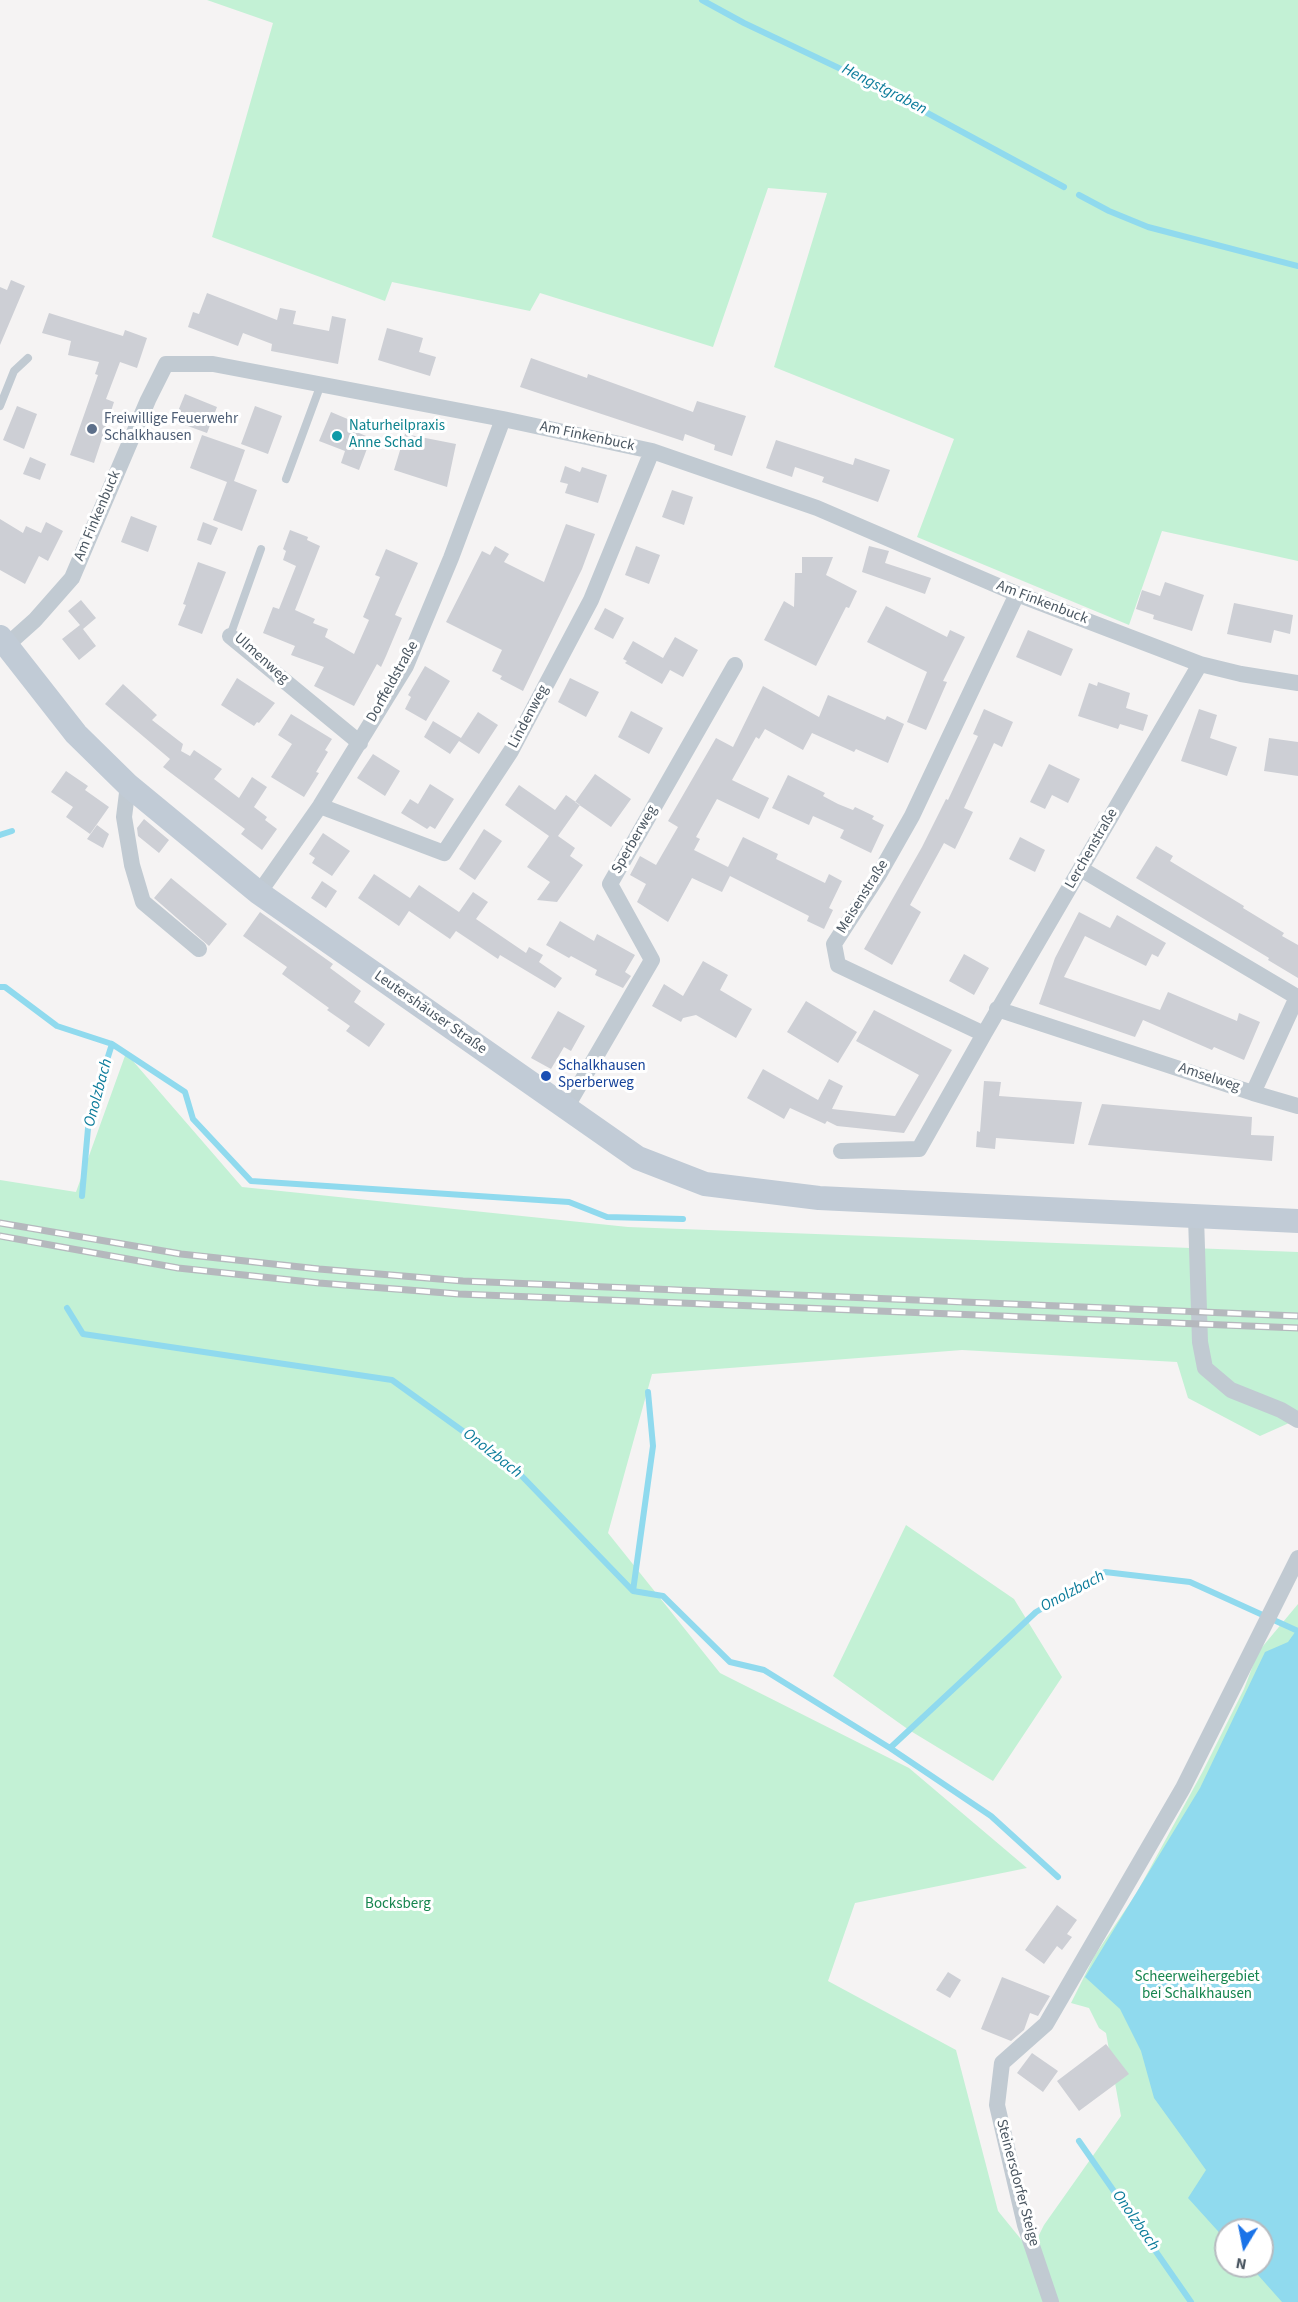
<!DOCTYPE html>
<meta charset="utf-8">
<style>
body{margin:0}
#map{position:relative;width:1298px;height:2302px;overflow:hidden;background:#f5f3f3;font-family:"Source Sans 3",sans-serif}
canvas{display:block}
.north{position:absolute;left:1214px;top:2218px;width:60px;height:60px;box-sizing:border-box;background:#fff;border:2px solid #b7bbc0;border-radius:50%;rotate:190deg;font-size:16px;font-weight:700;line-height:24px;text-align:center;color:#4a5661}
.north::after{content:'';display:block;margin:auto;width:21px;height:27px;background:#1a73e8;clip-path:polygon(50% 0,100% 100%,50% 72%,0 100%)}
</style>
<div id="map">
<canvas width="1298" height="2302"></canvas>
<div class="north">N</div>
</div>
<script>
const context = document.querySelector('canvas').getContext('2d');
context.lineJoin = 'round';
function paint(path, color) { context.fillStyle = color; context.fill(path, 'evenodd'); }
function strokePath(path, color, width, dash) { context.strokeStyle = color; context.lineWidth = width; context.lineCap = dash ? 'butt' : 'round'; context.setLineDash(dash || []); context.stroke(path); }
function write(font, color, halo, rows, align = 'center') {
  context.font = font + ' "Source Sans 3",sans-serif'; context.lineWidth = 6; context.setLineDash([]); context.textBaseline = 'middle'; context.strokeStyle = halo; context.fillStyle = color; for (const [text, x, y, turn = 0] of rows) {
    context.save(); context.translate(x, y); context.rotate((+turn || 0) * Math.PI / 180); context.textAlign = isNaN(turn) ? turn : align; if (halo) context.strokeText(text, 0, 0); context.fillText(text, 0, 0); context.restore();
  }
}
const green = new Path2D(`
 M 207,0 L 1298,0 L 1298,561 L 1162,531 L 1129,625 L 917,537 L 954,439 L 774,367 L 827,193 L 768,188 L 713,347 L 540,293 L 530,311 L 392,282 L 385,301 L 212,237 L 273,23 Z
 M 126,1053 L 242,1187 L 628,1227 L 1298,1252 L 1298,1419 L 1260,1436 L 1188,1398 L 1177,1362 L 962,1350 L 652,1374 L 608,1533 L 720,1673 L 909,1768 L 1027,1868 L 855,1903 L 828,1981 L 956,2050 L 998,2211 L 1033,2254 L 1032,2249 L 1044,2225 L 1121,2116 L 1106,2033 L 1099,2028 L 1089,2008 L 1071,2003 L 1095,1955 L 1136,1894 L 1203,1771 L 1244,1689 L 1258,1652 L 1298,1604 L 1298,2302 L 0,2302 L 0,1180 L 76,1192 ZM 1226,2230 L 1262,2230 L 1262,2266 L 1226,2266 Z
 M 906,1525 L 1014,1599 L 1062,1677 L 993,1781 L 909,1730 L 833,1676 Z`);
const water = new Path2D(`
 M 1298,1628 L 1298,2302 L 1282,2302 L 1250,2266 L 1262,2266 L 1262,2230 L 1226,2230 L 1226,2240 L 1188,2198 L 1206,2170 L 1154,2098 L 1141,2051 L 1120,2009 L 1085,1977 L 1200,1788 L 1265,1652 L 1288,1642 Z`);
const stream = new Path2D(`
 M 702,0 L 744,23 L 883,89 L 1064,187
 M 1079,195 L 1109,211 L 1148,227 L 1298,266
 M 0,835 L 12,831
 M 0,987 L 5,987 L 57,1026 L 112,1044 L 89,1117 L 82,1196
 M 112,1044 L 185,1092 L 193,1119 L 251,1181 L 569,1202 L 607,1217 L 683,1219
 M 67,1308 L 83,1334 L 392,1380 L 514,1468 L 633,1591 L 663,1596 L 730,1662 L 764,1670 L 890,1748 L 991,1816 L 1058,1877
 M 633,1591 L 653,1446 L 648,1392
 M 890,1748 L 1036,1612 L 1105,1572 L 1190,1582 L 1298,1631
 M 1079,2141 L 1191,2302`);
const building = new Path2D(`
 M 11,280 L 25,286 L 0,345 L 0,287 L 7,290 Z
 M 207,293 L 277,320 L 280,308 L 296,311 L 293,324 L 329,331 L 332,316 L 346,319 L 338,364 L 271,351 L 272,344 L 243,333 L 238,346 L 188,327 L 193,312 L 199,314 Z
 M 49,313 L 123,336 L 125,330 L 147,338 L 137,368 L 120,362 L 106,399 L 114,402 L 94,463 L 70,455 L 98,375 L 95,374 L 99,362 L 68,355 L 71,341 L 42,333 Z
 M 387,328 L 423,338 L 419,352 L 436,357 L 430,376 L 378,360 Z
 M 531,358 L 587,378 L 588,374 L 693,412 L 697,401 L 746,416 L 732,456 L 714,450 L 715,445 L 685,434 L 683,441 L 520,387 Z
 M 185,394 L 217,407 L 207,433 L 174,421 Z
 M 17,406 L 37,414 L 24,449 L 3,440 Z
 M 255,406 L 282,416 L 268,454 L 241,444 Z
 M 331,412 L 357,423 L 354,431 L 371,438 L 359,470 L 341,463 L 345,451 L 319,441 Z
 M 405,434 L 456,444 L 447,487 L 394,470 Z
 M 202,435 L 245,450 L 234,481 L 257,490 L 242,531 L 213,520 L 227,482 L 190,468 Z
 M 776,440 L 853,465 L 855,458 L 890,470 L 878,502 L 822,482 L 824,477 L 795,467 L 792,477 L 766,468 Z
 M 30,457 L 46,464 L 40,480 L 23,474 Z
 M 565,466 L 580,472 L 582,467 L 607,475 L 598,503 L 565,493 L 568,484 L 560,482 Z
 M 672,490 L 693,497 L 684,525 L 662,517 Z
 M 131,516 L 157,526 L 148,552 L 121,542 Z
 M 0,519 L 23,533 L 26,526 L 41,533 L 46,522 L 63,531 L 48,561 L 39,556 L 25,584 L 0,570 Z
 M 203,522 L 218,528 L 211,545 L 197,540 Z
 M 566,524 L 595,534 L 582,569 L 523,691 L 500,679 L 502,676 L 492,671 L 502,650 L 446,622 L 482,551 L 490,555 L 495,546 L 509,554 L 504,562 L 544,582 Z
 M 290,530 L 308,537 L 307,540 L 320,546 L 295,610 L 315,619 L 313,623 L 328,629 L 325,637 L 354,654 L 369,620 L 363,617 L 380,577 L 375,575 L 386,549 L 418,563 L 395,615 L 402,618 L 386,656 L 381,667 L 377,664 L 354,706 L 314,686 L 324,667 L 291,655 L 295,646 L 263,633 L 273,607 L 279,609 L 296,566 L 283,560 L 286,551 L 283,549 Z
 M 636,546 L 660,555 L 649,584 L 625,575 Z
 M 869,546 L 889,551 L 885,563 L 931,578 L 925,594 L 862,572 Z
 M 802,557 L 833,557 L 826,575 L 857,591 L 849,608 L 846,607 L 816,666 L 764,640 L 784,601 L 794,607 L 795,573 L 802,573 Z
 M 198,562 L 226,572 L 202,634 L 178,625 L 186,605 L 183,604 Z
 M 1165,582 L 1204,595 L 1192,631 L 1153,619 L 1154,615 L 1136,609 L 1142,590 L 1160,596 Z
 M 81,600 L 96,618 L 83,629 L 96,646 L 79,660 L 62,639 L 80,625 L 68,611 Z
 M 1234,603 L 1293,615 L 1290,634 L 1274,630 L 1271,643 L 1227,634 Z
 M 886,606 L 947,637 L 950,630 L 965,637 L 943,681 L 947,682 L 926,730 L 907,722 L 927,672 L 867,642 Z
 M 605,608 L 624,618 L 613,639 L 594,629 Z
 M 1028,630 L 1073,649 L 1061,676 L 1016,657 Z
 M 675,637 L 698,650 L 683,677 L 670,670 L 662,684 L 625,663 L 627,661 L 623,659 L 633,641 L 663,658 Z
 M 425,666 L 450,681 L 426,721 L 405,709 L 411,697 L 408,695 Z
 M 237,678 L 275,703 L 259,723 L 257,722 L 254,726 L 221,705 Z
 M 570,678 L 599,692 L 586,717 L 558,702 Z
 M 1098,682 L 1130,693 L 1126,708 L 1148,715 L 1143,731 L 1120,724 L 1118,729 L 1078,716 L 1089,683 L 1097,686 Z
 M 123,684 L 157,715 L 152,720 L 183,744 L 181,751 L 190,756 L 194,750 L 222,769 L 214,779 L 239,798 L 252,777 L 267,787 L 254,807 L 267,817 L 265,820 L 277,829 L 262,850 L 241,834 L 245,829 L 163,767 L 170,759 L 105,704 Z
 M 763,686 L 819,717 L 828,695 L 885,720 L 887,716 L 904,724 L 888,763 L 856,749 L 854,752 L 812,733 L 803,750 L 765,729 L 759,739 L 756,737 L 732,780 L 769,798 L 759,819 L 717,799 L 696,837 L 700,839 L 694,850 L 728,867 L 743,837 L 778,854 L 776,859 L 825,883 L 829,874 L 842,881 L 829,908 L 833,910 L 824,929 L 807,921 L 809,916 L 730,876 L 722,892 L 692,878 L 668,922 L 637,902 L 646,884 L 630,875 L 640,856 L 656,865 L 678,827 L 668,821 L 716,738 L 733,747 Z
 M 984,709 L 1013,722 L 1002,747 L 994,743 L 964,808 L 973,812 L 955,849 L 944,843 L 910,905 L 921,912 L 892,965 L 864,949 L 922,847 L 946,799 L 948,800 L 978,736 L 973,734 Z
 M 1199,709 L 1217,715 L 1210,738 L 1237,747 L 1227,776 L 1181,761 Z
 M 631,711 L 663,728 L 649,754 L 618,737 Z
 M 478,712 L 498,725 L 479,754 L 459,741 L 450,754 L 424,737 L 433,721 L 461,738 Z
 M 291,714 L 332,739 L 325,750 L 328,752 L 316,772 L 319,773 L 304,797 L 271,777 L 292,744 L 278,735 Z
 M 1269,738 L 1298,742 L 1298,776 L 1264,771 Z
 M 373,754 L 400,771 L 385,796 L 357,778 Z
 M 1049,764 L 1080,779 L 1068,803 L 1052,795 L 1045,809 L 1030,802 Z
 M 66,771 L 88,786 L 85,790 L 109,807 L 90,834 L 66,817 L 73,807 L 51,792 Z
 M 595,774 L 631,799 L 611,827 L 575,802 Z
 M 788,775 L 825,793 L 823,796 L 838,804 L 853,810 L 855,807 L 874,816 L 872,819 L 884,825 L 871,853 L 840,838 L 844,830 L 813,816 L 809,825 L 772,808 Z
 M 430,784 L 454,799 L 435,829 L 430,826 L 427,829 L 401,813 L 410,799 L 418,804 Z
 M 519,785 L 555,810 L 566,795 L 580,805 L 558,836 L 575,848 L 570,856 L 583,865 L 557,902 L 537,900 L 550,882 L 527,867 L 549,836 L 505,805 Z
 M 144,819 L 169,840 L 159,853 L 138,836 L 137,828 Z
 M 97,825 L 109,834 L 103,848 L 87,839 Z
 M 484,829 L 502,841 L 475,880 L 459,869 Z
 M 323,833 L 350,851 L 332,876 L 312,863 L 315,858 L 309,854 Z
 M 1020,837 L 1045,850 L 1035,872 L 1009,859 Z
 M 1156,846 L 1173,856 L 1170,861 L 1244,906 L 1243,908 L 1284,933 L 1282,936 L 1298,945 L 1298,978 L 1268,960 L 1269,958 L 1136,878 Z
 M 374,874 L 410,898 L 419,885 L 459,912 L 473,892 L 488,902 L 476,919 L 526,953 L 529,947 L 543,955 L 539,962 L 562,978 L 555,988 L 500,955 L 498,959 L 456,931 L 450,939 L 409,911 L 399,926 L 358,898 Z
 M 171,878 L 227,924 L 209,946 L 154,898 Z
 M 322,881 L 337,891 L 326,908 L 311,898 Z
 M 260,912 L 333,964 L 330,968 L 361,991 L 354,1002 L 385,1024 L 369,1047 L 346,1031 L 350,1026 L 327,1010 L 329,1008 L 282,974 L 287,967 L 243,936 Z
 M 1079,912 L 1110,928 L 1117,915 L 1166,943 L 1158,957 L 1152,954 L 1146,966 L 1085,936 L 1064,977 L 1160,1010 L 1168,992 L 1237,1021 L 1239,1013 L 1260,1022 L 1244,1060 L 1214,1047 L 1212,1050 L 1143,1020 L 1135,1037 L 1039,1004 L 1055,958 Z
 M 560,921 L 594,941 L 597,934 L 635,955 L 625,972 L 631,976 L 623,988 L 595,975 L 597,970 L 571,956 L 569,958 L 546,945 Z
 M 964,954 L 989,968 L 974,995 L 949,981 Z
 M 703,961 L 728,975 L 720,990 L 752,1009 L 736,1038 L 696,1015 L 683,1018 L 681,1022 L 652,1006 L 664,984 L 683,996 Z
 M 806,1001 L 857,1032 L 838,1063 L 787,1032 Z
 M 874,1010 L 952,1050 L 904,1133 L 837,1126 L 827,1121 L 825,1124 L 790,1108 L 784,1119 L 747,1098 L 763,1069 L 818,1100 L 829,1079 L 843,1086 L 832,1109 L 895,1116 L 919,1075 L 856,1041 Z
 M 558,1011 L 585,1026 L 571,1051 L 564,1047 L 551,1069 L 531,1058 Z
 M 984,1081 L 1001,1082 L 999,1096 L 1082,1102 L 1074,1144 L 996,1138 L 995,1149 L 976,1147 L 977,1131 L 980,1132 Z
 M 1102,1104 L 1252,1117 L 1251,1135 L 1274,1136 L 1272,1161 L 1088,1145 Z
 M 1057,1905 L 1077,1920 L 1067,1934 L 1072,1937 L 1062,1950 L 1057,1946 L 1044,1964 L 1025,1950 Z
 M 948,1972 L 961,1980 L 950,1998 L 936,1990 Z
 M 1002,1977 L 1050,1996 L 1038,2016 L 1030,2013 L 1024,2030 L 1011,2041 L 981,2029 Z
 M 1106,2044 L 1129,2074 L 1079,2111 L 1057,2081 Z
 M 1032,2053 L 1058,2071 L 1043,2092 L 1017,2073 Z`);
const lane = new Path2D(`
 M 0,406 L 14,371 L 28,358
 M 286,479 L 321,384
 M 230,636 L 261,549`);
const street = new Path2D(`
 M 230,636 L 360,743
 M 7,645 L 35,620 L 72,578 L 148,400 L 166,364 L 213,364 L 503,419 L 652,451 L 817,508 L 1017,594 L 1200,664 L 1241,674 L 1298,683
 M 128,785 L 124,817 L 132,865 L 143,902 L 199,949
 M 320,806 L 444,853 L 511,751 L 591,600 L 652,451
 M 259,893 L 320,806 L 406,666 L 451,558 L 503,419
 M 997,1009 L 1253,1093 L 1297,997 L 1081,869
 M 984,1034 L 1200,664
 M 1253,1093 L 1298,1106
 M 566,1108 L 652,960 L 610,884 L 735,665
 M 841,1151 L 919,1149 L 984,1034 L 838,965 L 834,944 L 878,876 L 912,816 L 1017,594
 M 1196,1217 L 1200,1342 L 1205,1368 L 1231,1390 L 1281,1410 L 1298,1420
 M 1051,2302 L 1025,2225 L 997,2105 L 1002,2063 L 1046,2024 L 1183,1788 L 1298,1558`);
const secondary = new Path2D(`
 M 0,637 L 76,734 L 128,785 L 259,893 L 638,1158 L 705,1184 L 819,1198 L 1298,1221`);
const rail = new Path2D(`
 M 0,1223 L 181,1254 L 319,1269 L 463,1281 L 1298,1316
 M 0,1236 L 178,1268 L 319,1283 L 459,1294 L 1298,1328`);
const markers = [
 [92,429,6,"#5c6f8a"],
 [337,436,6,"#0f9aa8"],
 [546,1076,6,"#1a4fb4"]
];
const serviceNames = [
 ["Freiwillige Feuerwehr",104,420],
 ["Schalkhausen",104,437]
];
const cultureNames = [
 ["Naturheilpraxis",349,427],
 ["Anne Schad",349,444]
];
const streetNames = [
 ["Am Finkenbuck",587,437,12],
 ["Am Finkenbuck",98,516,-67],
 ["Am Finkenbuck",1042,603,21],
 ["Ulmenweg",261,659,42],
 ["Dorffeldstraße",393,682,-61],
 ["Lindenweg",529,717,-62],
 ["Sperberweg",635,840,-60],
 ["Lerchenstraße",1092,849,-60],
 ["Meisenstraße",863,897,-58],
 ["Leutershäuser Straße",430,1013,35],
 ["Amselweg",1209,1078,18],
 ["Steinersdorfer Steige",1017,2183,75]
];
const transitNames = [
 ["Schalkhausen",558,1067],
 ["Sperberweg",558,1084]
];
const parkNames = [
 ["Bocksberg",398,1905],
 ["Scheerweihergebiet",1197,1978],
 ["bei Schalkhausen",1197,1995]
];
const waterNames = [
 ["Hengstgraben",884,90,27],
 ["Onolzbach",99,1093,-75],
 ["Onolzbach",492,1454,38],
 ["Onolzbach",1073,1592,-28],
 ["Onolzbach",1135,2221,55]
];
paint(green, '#c3f1d5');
paint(water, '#90daee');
strokePath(stream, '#90daee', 6);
paint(building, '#cdcfd5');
strokePath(lane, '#c1cad2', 8);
strokePath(street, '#c1cad2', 16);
strokePath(secondary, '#c1cbd6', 24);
strokePath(rail, '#b5b8bd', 7);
strokePath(rail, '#fff', 4.5, [14]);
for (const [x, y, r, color] of markers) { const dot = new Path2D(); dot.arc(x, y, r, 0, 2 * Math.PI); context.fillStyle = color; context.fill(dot); strokePath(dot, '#fff', 2); }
write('15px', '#4e5e75', '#fff', serviceNames, 'left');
write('15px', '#0d838f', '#fff', cultureNames, 'left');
write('15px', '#4a5661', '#fff', streetNames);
write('15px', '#164399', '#fff', transitNames, 'left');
write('15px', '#17864f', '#fff', parkNames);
write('italic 16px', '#0c7c9b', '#fff', waterNames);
</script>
